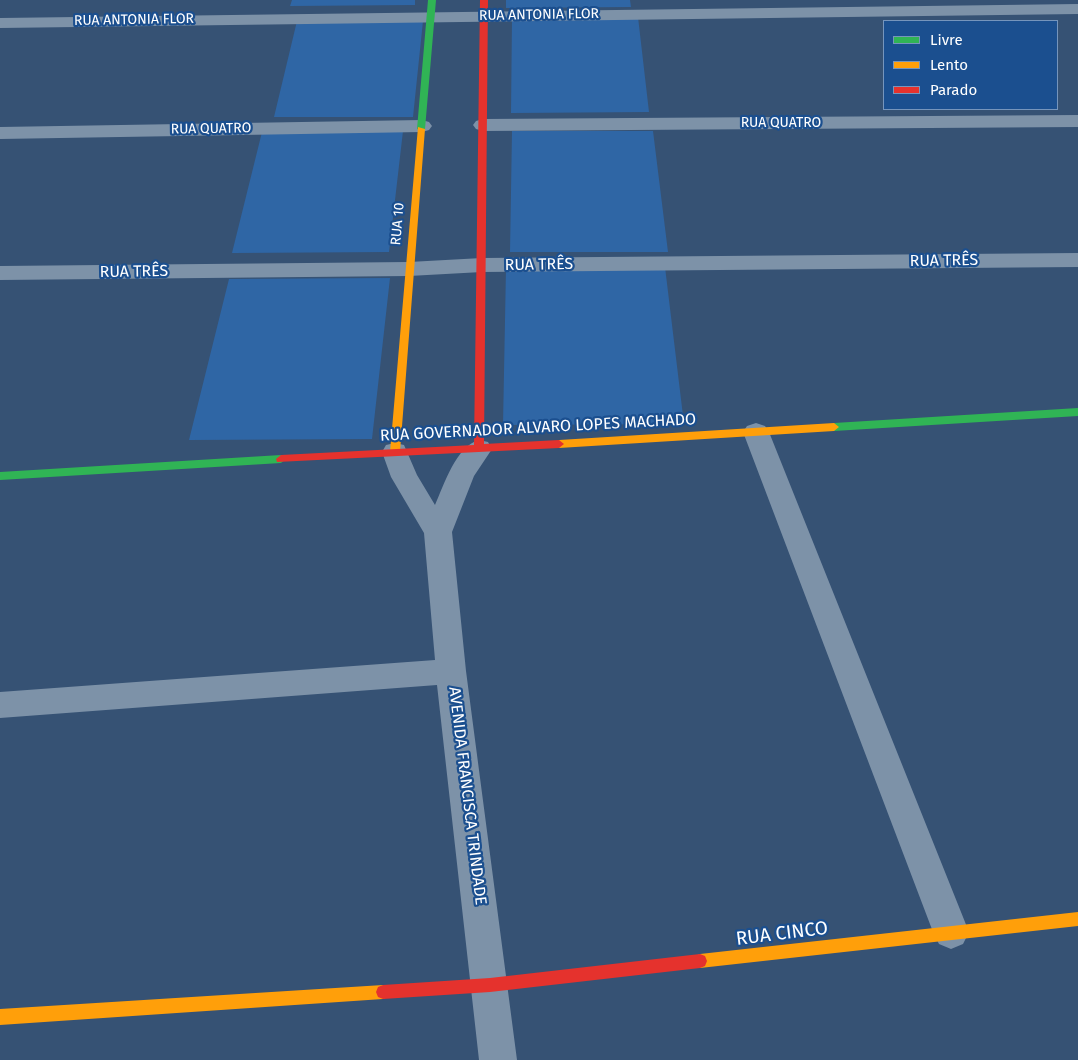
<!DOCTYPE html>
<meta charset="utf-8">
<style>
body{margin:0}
#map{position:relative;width:1078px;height:1060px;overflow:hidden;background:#365274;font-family:"Fira Sans",sans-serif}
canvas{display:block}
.legend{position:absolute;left:883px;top:20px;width:175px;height:90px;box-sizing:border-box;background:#1b4f8f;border:1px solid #7695bc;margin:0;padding:6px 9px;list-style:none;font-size:15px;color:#fff}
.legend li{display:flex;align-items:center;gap:10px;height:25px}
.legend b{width:25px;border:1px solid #7695bc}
</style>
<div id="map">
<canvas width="1078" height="1060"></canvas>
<ul class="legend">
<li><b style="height:6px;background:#30b455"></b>Livre</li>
<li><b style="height:6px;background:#ff9f0a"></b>Lento</li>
<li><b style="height:6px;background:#e5322d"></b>Parado</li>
</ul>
</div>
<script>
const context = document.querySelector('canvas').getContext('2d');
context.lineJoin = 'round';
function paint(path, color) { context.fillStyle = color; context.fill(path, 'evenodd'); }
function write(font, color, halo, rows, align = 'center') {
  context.font = font + ' "Fira Sans",sans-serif'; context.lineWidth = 4.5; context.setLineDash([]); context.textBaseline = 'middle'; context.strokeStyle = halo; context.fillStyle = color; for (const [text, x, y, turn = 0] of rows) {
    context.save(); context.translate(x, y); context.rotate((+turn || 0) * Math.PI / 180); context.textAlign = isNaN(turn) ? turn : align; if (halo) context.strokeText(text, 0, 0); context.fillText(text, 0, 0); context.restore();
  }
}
const green = new Path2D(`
 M 292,0 L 415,0 L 415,5 L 290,6 Z
 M 506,0 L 630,0 L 631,7 L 506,8 Z
 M 638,17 L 649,112 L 511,113 L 512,18 Z
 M 297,21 L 423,21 L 413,117 L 274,117 Z
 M 403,131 L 389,252 L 232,253 L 262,132 Z
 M 512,131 L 653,131 L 668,252 L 510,252 Z
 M 665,267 L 684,424 L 503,425 L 506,268 Z
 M 390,278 L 372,439 L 189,440 L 229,279 Z`);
const street = new Path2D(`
 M 1078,4 L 1078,14 L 0,28 L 0,18 Z
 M 1078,115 L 1078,127 L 483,131 L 476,129 L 473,125 L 476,121 L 483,119 Z
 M 422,120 L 429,122 L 432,126 L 429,130 L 422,132 L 0,139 L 0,127 Z
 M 1078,253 L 1078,267 L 482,272 L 409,276 L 0,280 L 0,266 L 409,262 L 482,258 Z
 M 756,423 L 765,426 L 769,432 L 969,932 L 963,944 L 951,949 L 939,944 L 933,932 L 743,432 L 747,426 Z
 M 479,440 L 488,442 L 492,449 L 474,476 L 452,532 L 466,671 L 517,1060 L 479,1060 L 437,685 L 0,718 L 0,692 L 435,660 L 424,533 L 391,477 L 382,452 L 386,445 L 395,443 L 404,445 L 417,475 L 435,505 C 444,485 456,446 479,440 Z`);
const fast = new Path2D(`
 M 428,0 L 436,0 L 425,129 L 421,131 L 417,129 Z
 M 1078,408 L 1078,416 L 834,431 L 829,427 L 834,423 Z
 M 281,455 L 286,459 L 281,463 L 0,480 L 0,472 Z`);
const slow = new Path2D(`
 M 418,127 L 425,129 L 400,452 L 395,456 L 390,452 Z
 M 834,423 L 839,427 L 834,431 L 559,448 L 554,444 L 559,440 Z
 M 1078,912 L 1078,926 L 700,968 L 695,966 L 693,961 L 695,956 L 700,954 Z
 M 383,985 L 388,987 L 390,992 L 388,997 L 383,999 L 0,1025 L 0,1009 Z`);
const jam = new Path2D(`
 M 480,0 L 488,0 L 484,444 L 559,440 L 564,444 L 559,448 L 277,462 L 276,459 L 281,455 L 474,445 Z
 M 700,954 L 705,956 L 707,961 L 705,966 L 700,968 L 490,992 L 383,999 L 378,997 L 376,992 L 378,987 L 383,985 L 490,978 Z`);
const farStreetnames = [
 ["RUA ANTONIA FLOR",539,15,-1],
 ["RUA ANTONIA FLOR",134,20,-1],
 ["RUA QUATRO",781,123],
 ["RUA QUATRO",211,129,-1],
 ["RUA 10",398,224,-85]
];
const streetNames = [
 ["RUA TRÊS",944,261,-1],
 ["RUA TRÊS",539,265,-1],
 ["RUA TRÊS",134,272,-1],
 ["RUA GOVERNADOR ALVARO LOPES MACHADO",538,428,-3],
 ["AVENIDA FRANCISCA TRINDADE",467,796,83]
];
const nearStreetnames = [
 ["RUA CINCO",782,934,-7]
];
paint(green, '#2f66a5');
paint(street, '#7d92a8');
paint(fast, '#30b455');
paint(slow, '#ff9f0a');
paint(jam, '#e5322d');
write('14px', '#fff', '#1b4f8f', farStreetnames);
write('16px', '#fff', '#1b4f8f', streetNames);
write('19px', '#fff', '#1b4f8f', nearStreetnames);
</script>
